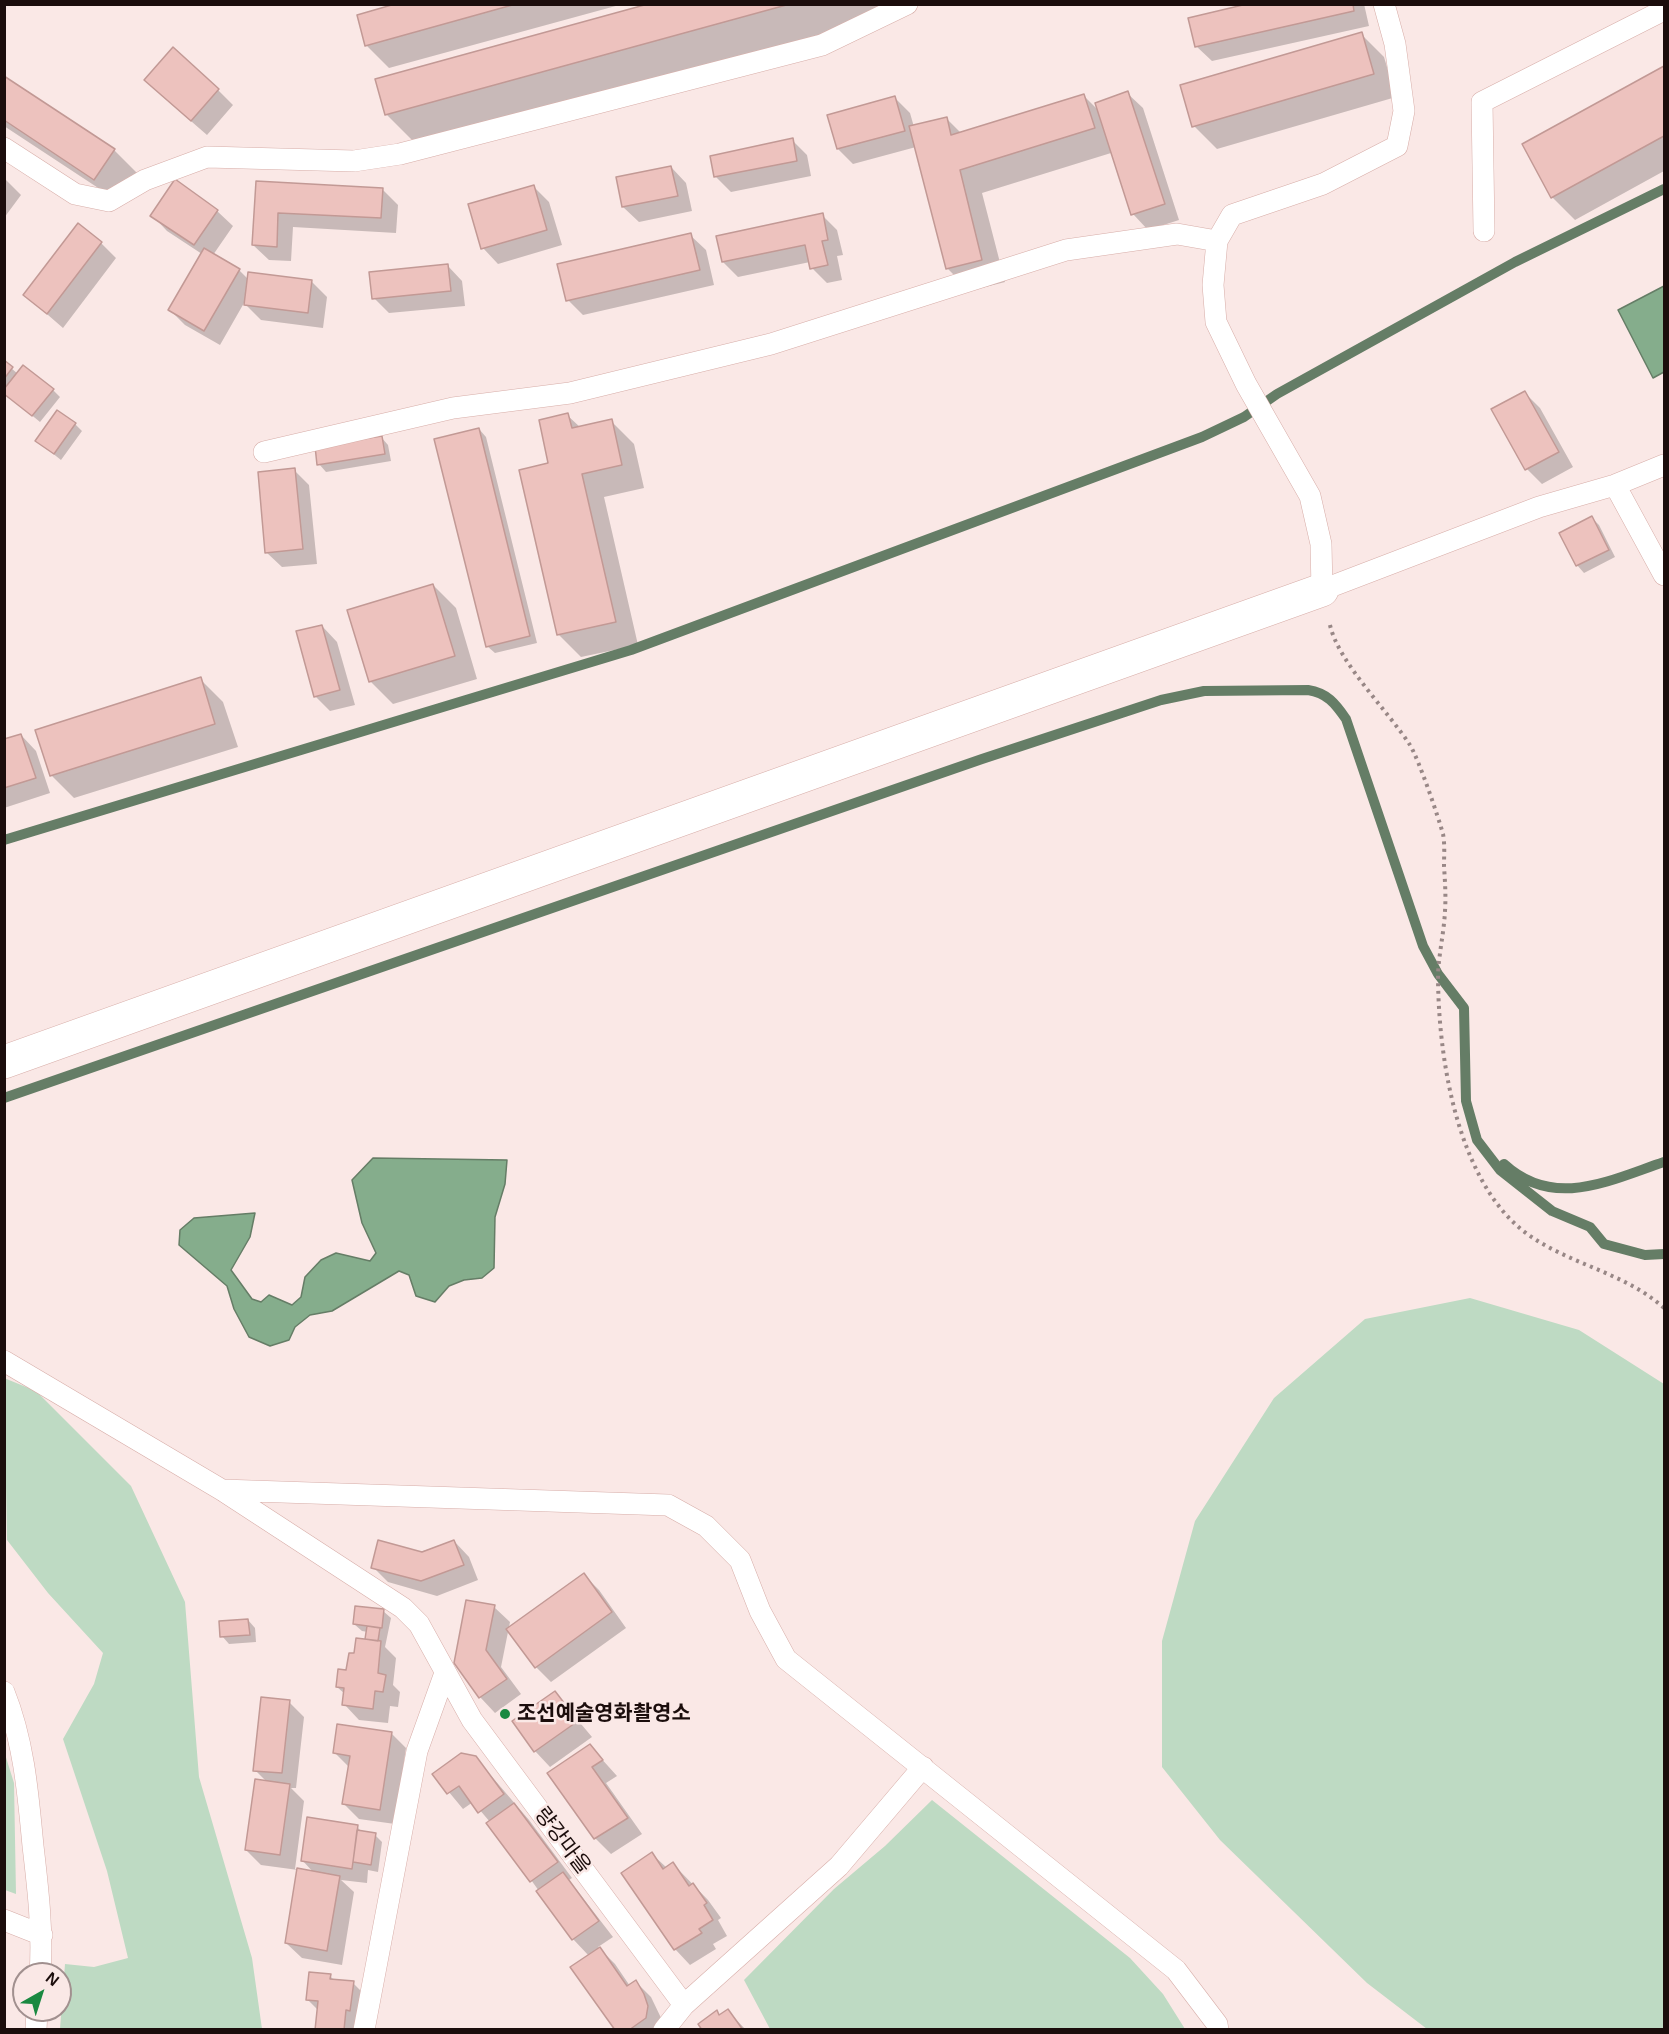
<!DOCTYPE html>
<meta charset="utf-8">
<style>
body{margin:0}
#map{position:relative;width:1669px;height:2034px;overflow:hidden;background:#fae8e6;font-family:Helvetica,sans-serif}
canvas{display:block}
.frame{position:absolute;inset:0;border:6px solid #1b0d0c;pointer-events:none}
.north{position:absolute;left:12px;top:1962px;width:60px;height:60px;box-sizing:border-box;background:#fae8e6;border:2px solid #a1908f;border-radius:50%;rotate:39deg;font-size:16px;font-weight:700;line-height:24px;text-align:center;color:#1b0d0c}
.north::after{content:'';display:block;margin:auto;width:21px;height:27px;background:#1a8941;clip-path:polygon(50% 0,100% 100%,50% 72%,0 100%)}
</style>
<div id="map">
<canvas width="1669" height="2034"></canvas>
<div class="frame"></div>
<div class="north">N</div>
</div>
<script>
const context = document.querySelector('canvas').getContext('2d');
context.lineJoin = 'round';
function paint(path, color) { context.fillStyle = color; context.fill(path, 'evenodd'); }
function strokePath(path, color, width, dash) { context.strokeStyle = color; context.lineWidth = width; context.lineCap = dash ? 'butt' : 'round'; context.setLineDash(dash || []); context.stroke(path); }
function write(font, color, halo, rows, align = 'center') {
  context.font = font + ' Helvetica,"Noto Sans KR",sans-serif'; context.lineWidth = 5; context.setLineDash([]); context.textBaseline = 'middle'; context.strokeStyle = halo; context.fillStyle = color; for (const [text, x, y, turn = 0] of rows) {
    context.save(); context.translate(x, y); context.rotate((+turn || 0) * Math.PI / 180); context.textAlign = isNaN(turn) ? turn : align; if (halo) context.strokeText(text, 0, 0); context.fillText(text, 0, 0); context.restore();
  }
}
const green = new Path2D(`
 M 1470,1298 L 1579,1330 L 1664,1384 L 1664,2029 L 1427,2029 L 1367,1983 L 1220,1840 L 1162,1767 L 1162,1641 L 1195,1521 L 1274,1398 L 1365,1319 Z
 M 4,1378 L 36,1391 L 131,1486 L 185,1602 L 199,1777 L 252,1958 L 262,2029 L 60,2029 L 65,1964 L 94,1967 L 128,1958 L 107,1871 L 63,1739 L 94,1684 L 103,1653 L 48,1593 L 7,1540 Z
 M 4,1751 L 14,1783 L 16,1894 L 5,1890 Z
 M 932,1800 L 1130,1958 L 1163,1994 L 1185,2029 L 770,2029 L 744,1980 L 834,1889 L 885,1846 Z`);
const water = new Path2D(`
 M 1664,286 L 1664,372 L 1653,378 L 1618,310 Z
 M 373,1158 L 507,1160 L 505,1184 L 495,1217 L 494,1268 L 482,1278 L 464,1280 L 449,1286 L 435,1302 L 416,1296 L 409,1275 L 399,1271 L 332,1311 L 310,1315 L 295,1327 L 289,1340 L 270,1346 L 249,1337 L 234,1309 L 227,1286 L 179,1245 L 180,1230 L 194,1218 L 255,1213 L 250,1237 L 231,1270 L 252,1299 L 261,1302 L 269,1295 L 292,1305 L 301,1297 L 305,1277 L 321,1260 L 336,1253 L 370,1261 L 376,1253 L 362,1223 L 352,1180 Z`);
const shadow = new Path2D(`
 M 401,4 L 623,4 L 389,68 L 366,45 Z
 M 653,4 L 886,4 L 889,16 L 416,144 L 386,114 Z
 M 1254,4 L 1364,4 L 1369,26 L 1212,61 L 1196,46 Z
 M 1361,34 L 1384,57 L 1396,97 L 1217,149 L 1194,126 Z
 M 1664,67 L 1664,171 L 1575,220 L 1552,197 L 1524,144 Z
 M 4,78 L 114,150 L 137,173 L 118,201 L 4,126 Z
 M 218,90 L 233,105 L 207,135 L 161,95 Z
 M 1127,93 L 1143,108 L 1179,220 L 1148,230 L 1133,214 L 1111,153 L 982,193 L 1005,282 L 970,291 L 947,268 L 916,147 L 853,164 L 838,149 L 895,98 L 910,113 L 914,127 L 947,119 L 961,133 L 1083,95 L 1099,111 Z
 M 792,140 L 807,155 L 811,176 L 731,192 L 716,177 L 711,157 Z
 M 671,167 L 686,183 L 692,211 L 639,222 L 623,207 Z
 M 4,178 L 21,195 L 4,218 Z
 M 176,182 L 217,211 L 233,226 L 213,255 L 239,270 L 249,280 L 311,281 L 327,297 L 323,328 L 261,320 L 244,303 L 220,345 L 185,325 L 170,310 L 202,254 L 167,231 L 152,215 Z
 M 257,183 L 382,189 L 398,205 L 396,233 L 293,227 L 291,261 L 269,260 L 253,245 Z
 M 534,187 L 549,202 L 562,245 L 498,264 L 483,248 Z
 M 822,215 L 837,230 L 843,255 L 837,256 L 842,280 L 827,283 L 812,268 L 810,262 L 738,277 L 723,262 Z
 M 690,235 L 706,250 L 714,285 L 583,315 L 568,300 Z
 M 101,243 L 116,258 L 63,328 L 25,295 Z
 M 447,265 L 462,281 L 465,306 L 389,313 L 374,298 Z
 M 4,362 L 18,374 L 53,390 L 60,397 L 40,422 L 6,394 L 4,396 Z
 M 1525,393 L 1540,408 L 1573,467 L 1542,484 L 1527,469 Z
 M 567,415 L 581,428 L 611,421 L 634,444 L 644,488 L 604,497 L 638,645 L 581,657 L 558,634 L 550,464 Z
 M 75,424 L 82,431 L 61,460 L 37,441 Z
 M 479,429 L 486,437 L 537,643 L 495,653 L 487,646 Z
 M 381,437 L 388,445 L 391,461 L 326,472 L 319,464 Z
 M 294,470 L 309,485 L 317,564 L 282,567 L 266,552 Z
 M 1592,518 L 1599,525 L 1615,557 L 1584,573 L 1577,565 Z
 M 433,585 L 456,608 L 477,679 L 393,704 L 370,681 Z
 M 322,626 L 337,642 L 355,705 L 330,711 L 315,696 Z
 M 200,679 L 223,702 L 238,747 L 74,798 L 51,775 Z
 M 21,735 L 36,751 L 50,793 L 4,808 L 4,741 Z
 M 454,1541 L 469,1557 L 478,1580 L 437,1596 L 388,1582 L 373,1567 Z
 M 584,1575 L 599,1590 L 626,1628 L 551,1682 L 536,1667 Z
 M 494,1607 L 510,1622 L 501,1667 L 521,1694 L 495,1713 L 480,1697 L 455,1663 Z
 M 383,1611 L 391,1618 L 385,1647 L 396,1658 L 393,1685 L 400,1692 L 398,1707 L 390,1706 L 388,1723 L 359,1720 L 344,1704 L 345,1694 L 337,1687 L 355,1655 L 370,1641 L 368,1632 L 362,1631 L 354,1624 Z
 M 248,1620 L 255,1628 L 256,1642 L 229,1644 L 222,1636 Z
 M 555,1693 L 592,1737 L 550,1767 L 535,1751 L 514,1722 Z
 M 289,1702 L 304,1717 L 296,1788 L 291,1788 L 304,1801 L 295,1869 L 314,1873 L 302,1860 L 357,1827 L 363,1833 L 375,1835 L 382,1842 L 378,1872 L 368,1870 L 367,1883 L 341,1880 L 354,1892 L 342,1965 L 302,1958 L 286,1943 L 298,1870 L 261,1865 L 246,1850 L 267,1782 L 255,1770 Z
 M 391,1733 L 406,1748 L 395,1824 L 359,1819 L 344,1804 L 349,1767 L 335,1753 Z
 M 590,1746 L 617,1776 L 606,1783 L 642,1834 L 611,1854 L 595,1838 L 549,1774 Z
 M 475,1757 L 529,1820 L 572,1878 L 569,1880 L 613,1937 L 598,1947 L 615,1964 L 630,1986 L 636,1982 L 651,1997 L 663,2022 L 661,2030 L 617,2030 L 589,1956 L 573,1939 L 490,1822 L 473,1802 L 463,1809 L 434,1774 Z
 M 652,1854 L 667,1868 L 673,1864 L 708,1900 L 721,1918 L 718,1920 L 727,1936 L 713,1944 L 716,1949 L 690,1965 L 675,1949 L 623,1874 Z
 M 330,1976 L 335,1981 L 353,1983 L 368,1998 L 361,2030 L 316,2030 L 318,2010 L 308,2000 Z
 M 728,2011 L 746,2030 L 704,2030 L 716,2012 L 720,2016 Z`);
const stream = new Path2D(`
 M 4,840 L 631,650 L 1202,437 L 1244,417 L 1277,394 L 1515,262 L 1664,189
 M 4,1098 L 982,759 L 1161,700 L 1204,691 L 1308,690 C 1327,693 1335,703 1346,719 L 1423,946 L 1438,974 L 1464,1008 L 1466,1101 L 1477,1140 L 1500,1170 L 1552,1211 L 1590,1227 L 1604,1244 L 1645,1255 L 1664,1254
 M 1504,1164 C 1554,1210 1610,1180 1664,1162`);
const building = new Path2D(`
 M 395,4 L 516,4 L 365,46 L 357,15 Z
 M 648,4 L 790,4 L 385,115 L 375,79 Z
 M 1247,4 L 1353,4 L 1354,11 L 1195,47 L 1188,18 Z
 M 1362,32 L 1374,74 L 1192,127 L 1180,85 Z
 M 173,47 L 219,89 L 191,121 L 144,80 Z
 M 1664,66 L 1664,136 L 1551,198 L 1522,144 Z
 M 4,76 L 115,149 L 94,180 L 4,120 Z
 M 1128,91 L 1165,204 L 1131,215 L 1095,103 Z
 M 1084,94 L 1095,128 L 960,170 L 982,260 L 946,269 L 909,126 L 947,117 L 951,135 Z
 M 895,96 L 905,131 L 837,149 L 827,115 Z
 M 793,138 L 797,161 L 714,177 L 710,156 Z
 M 671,166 L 678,196 L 622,207 L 616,177 Z
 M 175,179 L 218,210 L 194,245 L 150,216 Z
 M 256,181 L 383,188 L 381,218 L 278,213 L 277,247 L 252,245 Z
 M 534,185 L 547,230 L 481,249 L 468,204 Z
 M 823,213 L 828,240 L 822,241 L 828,265 L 810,269 L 805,245 L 722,262 L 716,236 Z
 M 78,223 L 102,242 L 47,314 L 23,295 Z
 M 691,233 L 700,270 L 566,301 L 557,264 Z
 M 204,248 L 240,269 L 204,331 L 168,310 Z
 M 448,264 L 451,291 L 372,299 L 369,272 Z
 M 248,272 L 312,280 L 308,313 L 244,305 Z
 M 4,360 L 13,367 L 4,379 Z
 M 23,365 L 54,389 L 32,416 L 4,394 L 4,389 Z
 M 1525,391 L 1559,452 L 1525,470 L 1491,409 Z
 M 57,410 L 76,423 L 54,454 L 35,441 Z
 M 568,413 L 572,428 L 612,419 L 622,465 L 582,474 L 616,622 L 557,635 L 519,470 L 548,463 L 539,420 Z
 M 479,428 L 530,636 L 486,647 L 434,439 Z
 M 382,436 L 385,454 L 317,465 L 315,446 Z
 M 295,468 L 303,549 L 265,553 L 258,472 Z
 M 1592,516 L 1609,550 L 1576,566 L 1559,533 Z
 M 433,584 L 455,656 L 369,682 L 347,610 Z
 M 322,625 L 340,690 L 314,697 L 296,631 Z
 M 201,677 L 215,724 L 50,776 L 35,730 Z
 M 21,734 L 36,778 L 4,788 L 4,739 Z
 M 378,1540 L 422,1552 L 454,1540 L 464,1565 L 421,1581 L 371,1568 Z
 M 584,1573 L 612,1612 L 535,1668 L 506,1629 Z
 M 466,1600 L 495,1605 L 486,1650 L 507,1679 L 479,1698 L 454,1663 Z
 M 355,1606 L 384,1609 L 382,1628 L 353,1624 Z
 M 248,1619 L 250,1635 L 220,1637 L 219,1621 Z
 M 367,1626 L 380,1628 L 378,1641 L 365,1639 Z
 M 356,1638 L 381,1641 L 378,1673 L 386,1675 L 383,1692 L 375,1691 L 373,1709 L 342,1705 L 344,1688 L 336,1687 L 338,1669 L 346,1670 L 349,1653 L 354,1653 Z
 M 555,1691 L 578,1721 L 534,1752 L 512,1721 Z
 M 261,1697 L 290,1700 L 282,1773 L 253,1771 Z
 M 337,1724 L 392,1732 L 380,1810 L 342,1804 L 350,1756 L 333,1753 Z
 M 590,1744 L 603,1760 L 592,1767 L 628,1818 L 594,1839 L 547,1773 Z
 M 461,1753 L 476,1756 L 504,1794 L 478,1813 L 459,1786 L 447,1794 L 432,1774 Z
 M 255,1779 L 290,1784 L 280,1855 L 245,1850 Z
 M 514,1803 L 558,1862 L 530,1882 L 486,1823 Z
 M 307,1817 L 358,1825 L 352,1869 L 301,1861 Z
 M 357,1830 L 376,1833 L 371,1865 L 353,1862 Z
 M 652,1852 L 663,1869 L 673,1862 L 689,1886 L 693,1883 L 707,1903 L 704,1905 L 713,1920 L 699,1929 L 702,1933 L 674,1950 L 621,1873 Z
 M 297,1868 L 340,1876 L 327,1951 L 285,1943 Z
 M 563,1872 L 599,1921 L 572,1940 L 536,1891 Z
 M 600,1947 L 627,1986 L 636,1980 L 644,1994 L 648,2006 L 646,2018 L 629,2030 L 615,2030 L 570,1967 Z
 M 309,1972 L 331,1974 L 330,1979 L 354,1981 L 350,2011 L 346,2010 L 344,2030 L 315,2030 L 318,2001 L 306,2000 Z
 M 728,2009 L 743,2030 L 702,2030 L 698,2024 L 717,2010 L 719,2015 Z`);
const path = new Path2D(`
 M 1330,625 C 1338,662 1388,711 1410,745 C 1419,760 1438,816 1443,834 C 1445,844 1444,856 1444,866 C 1445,881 1446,896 1445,911 C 1444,932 1439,953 1438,974 C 1438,1055 1456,1176 1522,1230 C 1565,1264 1623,1271 1664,1308`);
const service = new Path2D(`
 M 1384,4 L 1395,44 L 1404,111 L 1397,146 L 1323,184 L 1232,215 L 1217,241 L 1213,285 L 1216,322 L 1246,384 L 1310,496 L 1321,544 L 1322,590 L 1539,507 L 1615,485 L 1664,465
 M 4,148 L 75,194 L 109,201 L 145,180 L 207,157 L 354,161 L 400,154 L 822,45 L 907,4
 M 1484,231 L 1482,102 L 1664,10
 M 264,452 L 453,408 L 570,393 L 771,344 L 1066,250 L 1177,234 L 1217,241
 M 1615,485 L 1664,575
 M 4,1361 L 222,1490 L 403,1608 L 419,1624 L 472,1720 L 684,2005
 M 222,1490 L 668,1505 L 706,1526 L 740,1560 L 760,1611 L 786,1659 L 1176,1970 L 1217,2024 L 1218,2030
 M 4,1692 C 24,1742 28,1793 33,1846 C 38,1889 43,1931 40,1974
 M 4,1920 L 42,1935
 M 36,2030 L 37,2010
 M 364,2030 L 417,1751 L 445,1673
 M 664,2030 L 684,2005 L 839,1866 L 923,1767`);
const secondary = new Path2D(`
 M 4,1062 L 1322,590`);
const markers = [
 [505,1714,6,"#1a8941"]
];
const poiNames = [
 ["조선예술영화촬영소",517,1714]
];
const streetNames = [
 ["량강마을",562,1841,53]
];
paint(green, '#bedac3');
paint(water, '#85ad8c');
strokePath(water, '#657d66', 1.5);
paint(shadow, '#0003');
strokePath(stream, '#657d66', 10);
paint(building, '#edc2be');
strokePath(building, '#c29995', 1.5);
strokePath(service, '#d7ada8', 22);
strokePath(secondary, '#d7ada8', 34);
strokePath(path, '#988786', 4, [3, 4.5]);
strokePath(service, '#fff', 21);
strokePath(secondary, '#fff', 33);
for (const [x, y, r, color] of markers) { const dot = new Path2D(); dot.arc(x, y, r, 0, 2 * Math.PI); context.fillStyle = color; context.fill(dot); strokePath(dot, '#fae8e6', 2); }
write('bold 21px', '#1b0d0c', '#fae8e6', poiNames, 'left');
write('21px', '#1b0d0c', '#fae8e6', streetNames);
</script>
